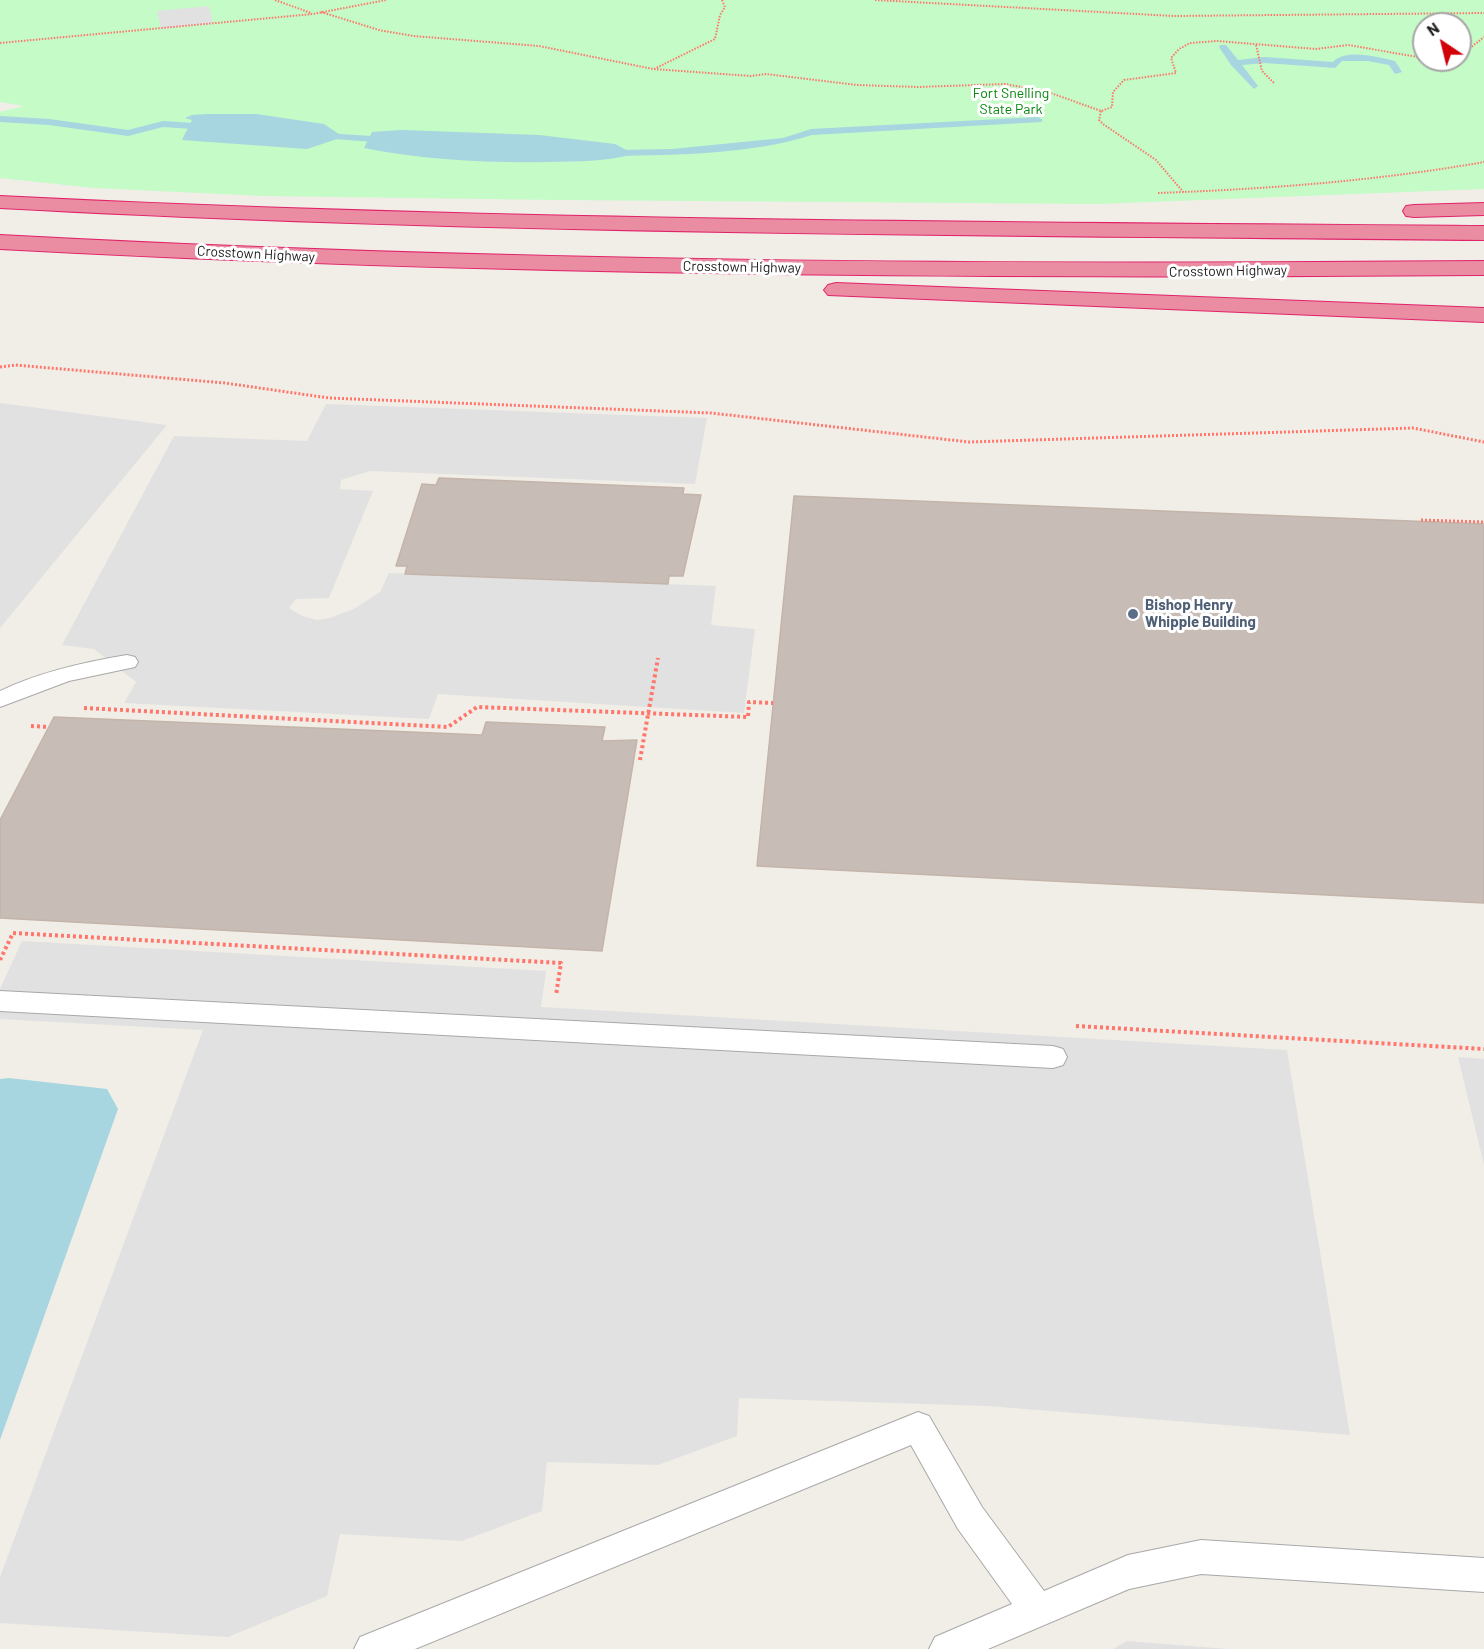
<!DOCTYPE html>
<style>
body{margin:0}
#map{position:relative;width:1484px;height:1649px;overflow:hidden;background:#f1eee7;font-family:Barlow,sans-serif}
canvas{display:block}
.north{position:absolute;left:1412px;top:12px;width:60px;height:60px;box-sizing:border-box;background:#fff;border:2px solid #a6a6a6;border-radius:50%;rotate:325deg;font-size:16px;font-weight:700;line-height:24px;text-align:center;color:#212121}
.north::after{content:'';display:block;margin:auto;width:21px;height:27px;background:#d20007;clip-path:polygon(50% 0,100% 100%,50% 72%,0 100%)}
</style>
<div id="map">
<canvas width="1484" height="1649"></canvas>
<div class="north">N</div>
</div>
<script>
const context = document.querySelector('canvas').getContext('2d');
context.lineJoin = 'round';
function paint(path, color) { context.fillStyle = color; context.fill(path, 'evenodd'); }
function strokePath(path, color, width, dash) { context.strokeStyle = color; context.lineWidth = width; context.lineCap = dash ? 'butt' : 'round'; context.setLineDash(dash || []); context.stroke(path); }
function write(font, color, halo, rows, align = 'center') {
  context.font = font + ' Barlow,sans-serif'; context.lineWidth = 6; context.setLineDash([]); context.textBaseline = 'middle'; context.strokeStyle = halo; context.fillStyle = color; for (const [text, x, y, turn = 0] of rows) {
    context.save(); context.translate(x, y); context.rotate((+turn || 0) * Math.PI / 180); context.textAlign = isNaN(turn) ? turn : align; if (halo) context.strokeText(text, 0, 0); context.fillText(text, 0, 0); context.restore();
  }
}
const park = new Path2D(`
 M 0,0 L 1484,0 L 1484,189 L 1098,204 L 561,200 L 263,196 L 94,188 L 0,178 L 0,112 L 24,106 L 0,102 ZM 1424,24 L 1460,24 L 1460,60 L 1424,60 Z`);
const parking = new Path2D(`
 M 209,6 L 213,23 L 161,29 L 157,11 Z
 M 0,403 L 167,425 L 0,628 Z
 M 326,404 L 707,418 L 695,484 L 370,471 L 341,480 L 340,489 L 373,491 L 329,598 L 296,599 L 289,608 L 302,616 L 317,620 L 330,618 L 354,609 L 380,592 L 389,573 L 716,586 L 711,625 L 755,629 L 744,713 L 438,694 L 429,719 L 124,703 L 136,682 L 94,649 L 62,645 L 174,436 L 307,441 Z
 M 22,941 L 546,971 L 541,1007 L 1287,1050 L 1350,1435 L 988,1406 L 739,1398 L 737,1436 L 658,1465 L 547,1462 L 542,1511 L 462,1541 L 340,1534 L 327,1596 L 228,1637 L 0,1623 L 0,1577 L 203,1030 L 0,1019 L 0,989 Z
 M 1458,1057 L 1484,1059 L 1484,1165 Z
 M 1127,1641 L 1228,1649 L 1113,1649 Z`);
const water = new Path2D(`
 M 207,114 L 256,114 L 324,124 L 343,137 L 307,149 L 182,140 L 192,120 L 185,118 L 192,115 Z
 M 401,130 L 539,135 L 615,144 L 634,154 C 605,162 577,161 547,162 C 486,163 425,160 364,148 L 372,132 Z
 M 9,1078 L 107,1089 L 118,1109 L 0,1440 L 0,1079 Z`);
const stream = new Path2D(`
 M 1220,45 L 1226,45 L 1238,60 L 1265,57 L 1333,62 C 1345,48 1379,57 1395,61 L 1402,72 L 1395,74 L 1389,65 L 1368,61 L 1342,61 L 1335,68 L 1265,63 L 1242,65 L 1258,86 L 1254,89 L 1231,65 L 1219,47 Z
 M 0,116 L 49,119 L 128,130 L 163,121 L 208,124 L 213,127 L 208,130 L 163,127 L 128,136 L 49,125 L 0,122 Z
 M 1038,117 L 1043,120 L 1041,122 L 812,135 C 753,154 677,155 615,156 L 610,153 L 615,150 L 672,149 L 783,138 L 811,129 Z
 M 324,133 L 387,137 L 392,140 L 387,143 L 321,138 L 319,136 Z`);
const building = new Path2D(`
 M 439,478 L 684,488 L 683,494 L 701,495 L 683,576 L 669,576 L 668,584 L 405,574 L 407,566 L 396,566 L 422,484 L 436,485 Z
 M 794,496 L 1484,524 L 1484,903 L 757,866 Z
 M 54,717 L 482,735 L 486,722 L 605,727 L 602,741 L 637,740 L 602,951 L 0,918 L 0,820 Z`);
const pathFar2 = new Path2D(`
 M 275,0 L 311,13
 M 875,0 L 1174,16 L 1484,13
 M 321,12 L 379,30 L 413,36 L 539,46 L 653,69 L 751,76 L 766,74 L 857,85 L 918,87 L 1005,84 L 1048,92 L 1101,111 L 1112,107 L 1113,92 L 1124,80 L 1176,73 L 1171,58 L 1179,49 L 1190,43 L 1217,41 L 1316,49 L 1348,45 L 1424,58
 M 0,43 L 313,14 L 386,0
 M 1256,45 L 1262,71 L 1274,83
 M 1460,56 L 1484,37
 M 654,69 L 715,39 L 720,15 L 725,7 L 722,0
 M 1101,111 L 1099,120 L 1103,124 L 1156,160 L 1184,193
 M 1158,193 C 1268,189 1376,181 1484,162`);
const pathFar1 = new Path2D(`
 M 0,367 L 15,365 L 225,383 L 329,398 L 711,413 L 969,442 L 1413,428 L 1484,442
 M 1421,520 L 1484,522`);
const path = new Path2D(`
 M 84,708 L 448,727 L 477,707 L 748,717 L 749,702 L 773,703
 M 31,726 L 49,727
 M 640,760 L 658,658
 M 0,960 L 13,933 L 561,963 L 556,995
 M 1076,1026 L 1484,1049`);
const service = new Path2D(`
 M 127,655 L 135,657 L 138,662 L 135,667 L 69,681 L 0,707 L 0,691 C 40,672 84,662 127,655 Z
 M 0,991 L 1053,1046 L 1063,1049 L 1067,1057 L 1063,1065 L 1053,1068 L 0,1011 Z
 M 918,1412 L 929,1416 L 982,1507 L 1044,1591 L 1128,1555 L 1201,1540 L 1484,1558 L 1484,1592 L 1201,1574 L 1129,1589 L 988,1649 L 929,1649 L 935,1637 L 1012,1604 L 958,1529 L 911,1445 L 415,1649 L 354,1649 L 360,1637 Z`);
const motorway = new Path2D(`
 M 0,196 C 494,221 989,222 1484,226 L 1484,240 C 989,235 494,235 0,208 Z
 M 1484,203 L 1484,215 L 1414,217 L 1406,216 L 1403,211 L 1406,206 L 1414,205 Z
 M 0,235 C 495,262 989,265 1484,261 L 1484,275 C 989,279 495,276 0,249 Z
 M 836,283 L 1484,308 L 1484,322 L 828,295 L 824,290 L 828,285 Z`);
const markers = [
 [1133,614,6,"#5c6f8a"]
];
const farParknames = [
 ["Fort Snelling",1011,93],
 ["State Park",1011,109]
];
const farStreetnames = [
 ["Crosstown Highway",256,254,3],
 ["Crosstown Highway",742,267,1],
 ["Crosstown Highway",1228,271,-1]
];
const serviceNames = [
 ["Bishop Henry",1145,605],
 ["Whipple Building",1145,622]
];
paint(park, '#c4fbc7');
paint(parking, '#e1e1e1');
paint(water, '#a7d5e0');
paint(stream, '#a7d5e0');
paint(building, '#c7bdb6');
strokePath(building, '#c4b4a9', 1.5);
strokePath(service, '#a8a8a8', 2);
strokePath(motorway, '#e1226a', 2);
strokePath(pathFar2, '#fe766c', 2, [1.5, 1.5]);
strokePath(pathFar1, '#fe766c', 3, [2, 2]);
strokePath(path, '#fe766c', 4, [3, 3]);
paint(service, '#fff');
paint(motorway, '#ea8da2');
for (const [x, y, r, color] of markers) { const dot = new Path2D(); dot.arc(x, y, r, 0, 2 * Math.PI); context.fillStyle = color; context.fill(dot); strokePath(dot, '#fff', 2); }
write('14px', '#08860e', '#fff', farParknames);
write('14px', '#212121', '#fff', farStreetnames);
write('bold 15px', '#4e5e75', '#fff', serviceNames, 'left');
</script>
